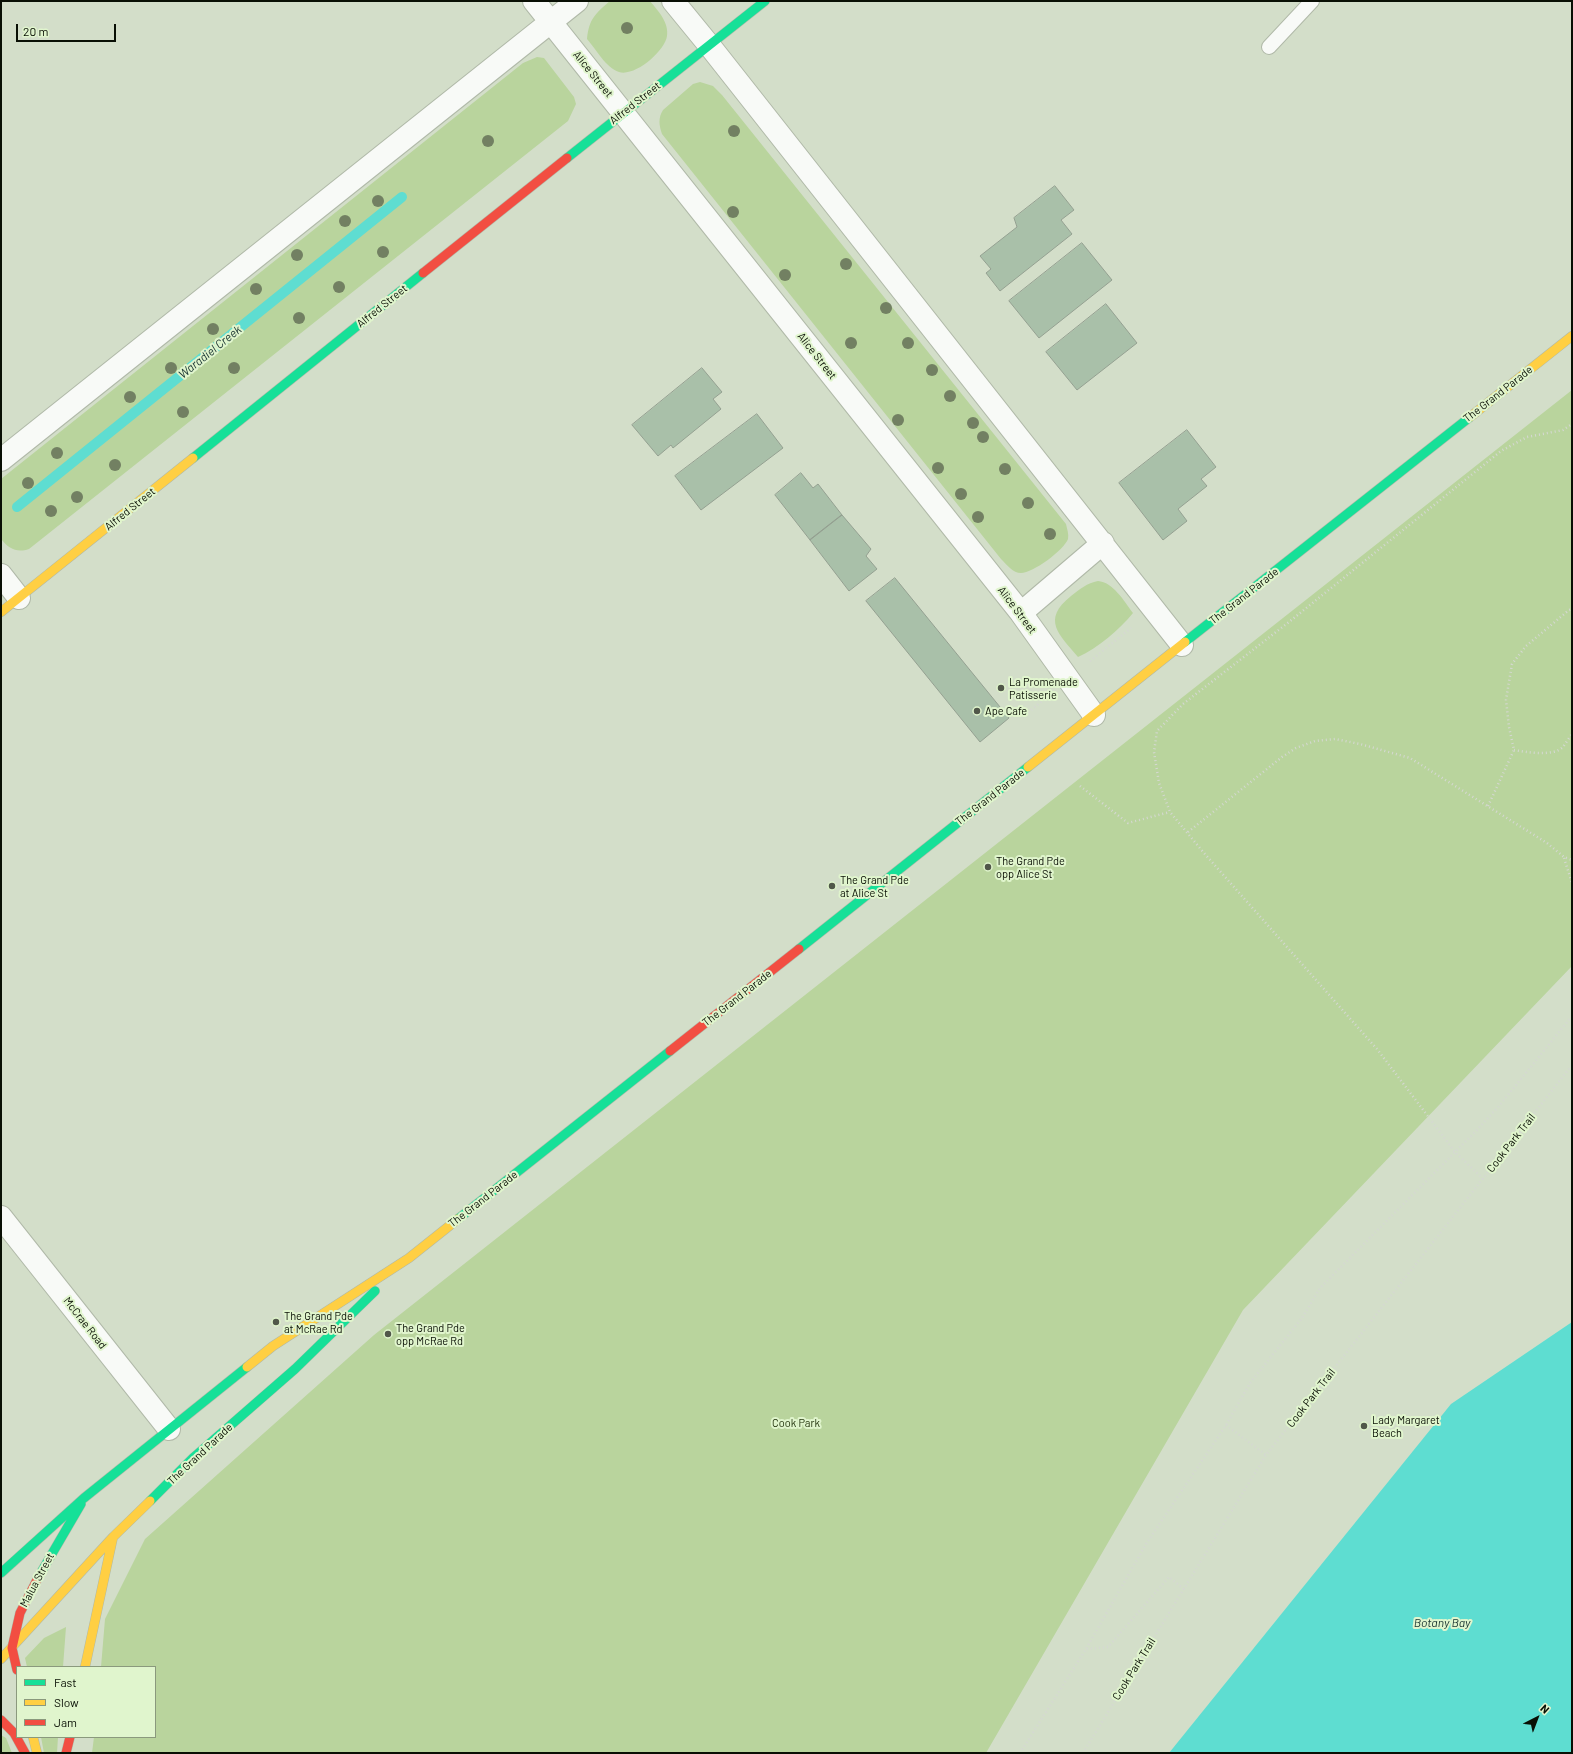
<!DOCTYPE html>
<style>
body{margin:0}
#map{position:relative;width:1573px;height:1754px;overflow:hidden;background:#d3dec9;font-family:Barlow,sans-serif}
canvas{display:block}
.frame{position:absolute;inset:0;border:2px solid #090f04;pointer-events:none}
.legend{position:absolute;left:16px;top:1666px;width:140px;height:72px;box-sizing:border-box;background:#e0f5cd;border:1px solid #8a997d;margin:0;padding:5px 7px;list-style:none;font-size:12px;color:#090f04}
.legend li{display:flex;align-items:center;gap:8px;height:20px}
.legend b{width:20px;border:1px solid #8a997d}
.north{position:absolute;left:1517px;top:1698px;width:40px;height:40px;-webkit-text-stroke:3px #e0f5cd;paint-order:stroke;rotate:42deg;font-size:11px;font-weight:700;line-height:16px;text-align:center;color:#090f04}
.north::after{content:'';display:block;margin:auto;width:14px;height:18px;background:#090f04;clip-path:polygon(50% 0,100% 100%,50% 72%,0 100%)}
.scale{position:absolute;left:16px;top:24px;width:100px;height:18px;box-sizing:border-box;border:2px solid #090f04;border-top:0;padding-left:5px;font-size:12px;line-height:14px;white-space:nowrap;color:#090f04;-webkit-text-stroke:3px #e0f5cd;paint-order:stroke}
</style>
<div id="map">
<canvas width="1573" height="1754"></canvas>
<div class="frame"></div>
<ul class="legend">
<li><b style="height:5px;background:#16e098"></b>Fast</li>
<li><b style="height:5px;background:#ffcf43"></b>Slow</li>
<li><b style="height:5px;background:#f24e42"></b>Jam</li>
</ul>
<div class="north">N</div>
<div class="scale">20 m</div>
</div>
<script>
const context = document.querySelector('canvas').getContext('2d');
context.lineJoin = 'round';
function paint(path, color) { context.fillStyle = color; context.fill(path, 'evenodd'); }
function strokePath(path, color, width, dash) { context.strokeStyle = color; context.lineWidth = width; context.lineCap = dash ? 'butt' : 'round'; context.setLineDash(dash || []); context.stroke(path); }
function write(font, color, halo, rows, align = 'center') {
  context.font = font + ' Barlow,sans-serif'; context.lineWidth = 4; context.setLineDash([]); context.textBaseline = 'middle'; context.strokeStyle = halo; context.fillStyle = color; for (const [text, x, y, turn = 0] of rows) {
    context.save(); context.translate(x, y); context.rotate((+turn || 0) * Math.PI / 180); context.textAlign = isNaN(turn) ? turn : align; if (halo) context.strokeText(text, 0, 0); context.fillText(text, 0, 0); context.restore();
  }
}
const green = new Path2D(`
 M 610,1 L 650,1 C 658,11 669,22 667,36 C 665,51 635,77 619,72 C 606,68 596,49 587,39 C 589,19 595,14 610,1 Z
 M 537,57 L 544,58 L 574,97 L 576,104 L 568,121 L 29,549 C 17,553 9,549 1,539 L 1,479 L 523,63 Z
 M 700,82 L 713,86 L 722,95 L 1066,524 C 1067,529 1069,534 1068,539 C 1064,550 1033,573 1021,573 C 1013,573 1007,565 1001,559 L 662,134 C 659,125 658,118 663,110 L 693,84 Z
 M 1572,390 L 1572,966 L 1243,1310 L 986,1753 L 92,1753 L 94,1737 L 155,1737 L 155,1667 L 101,1667 L 105,1619 L 145,1539 L 374,1335 Z
 M 1098,581 C 1113,582 1124,601 1133,613 C 1119,630 1098,648 1078,657 C 1059,634 1041,620 1071,596 C 1080,589 1087,583 1098,581 Z
 M 66,1627 L 63,1667 L 27,1667 L 25,1658 L 44,1638 Z
 M 1,1735 L 6,1738 L 12,1753 L 1,1753 Z
 M 41,1737 L 58,1737 L 57,1753 L 44,1753 Z`);
const water = new Path2D(`
 M 1572,1322 L 1572,1753 L 1169,1753 L 1451,1404 Z`);
const stream = new Path2D(`
 M 17,507 L 402,197`);
const building = new Path2D(`
 M 1055,186 L 1074,210 L 1061,220 L 1072,234 L 1000,291 L 986,273 L 991,269 L 980,256 L 1017,227 L 1014,218 Z
 M 1082,243 L 1112,280 L 1039,338 L 1009,301 Z
 M 1106,304 L 1137,343 L 1077,390 L 1046,352 Z
 M 702,368 L 722,392 L 713,399 L 721,409 L 673,448 L 671,445 L 658,456 L 632,425 Z
 M 757,414 L 783,448 L 701,510 L 675,476 Z
 M 1187,430 L 1216,467 L 1201,479 L 1207,486 L 1178,509 L 1187,521 L 1163,540 L 1119,483 Z
 M 801,473 L 813,488 L 818,484 L 842,515 L 810,540 L 775,495 Z
 M 842,515 L 871,549 L 866,556 L 877,569 L 849,591 L 810,540 Z
 M 895,578 L 1009,718 L 980,742 L 866,601 Z`);
const path = new Path2D(`
 M 1090,661 L 1131,628
 M 1025,715 L 1046,698
 M 1514,750 C 1526,752 1553,757 1563,747 C 1566,743 1569,738 1572,734
 M 1080,786 L 1128,823 L 1170,812
 M 1488,806 L 1514,750 L 1509,727 L 1506,700 L 1512,664 L 1526,646 L 1569,610 L 1572,609
 M 1188,832 L 1282,757 L 1296,748 L 1315,741 L 1335,739 L 1360,744 L 1410,758 L 1547,843 L 1564,857 L 1572,860
 M 1564,858 L 1572,883
 M 1483,1179 L 1455,1152 L 1377,1049 L 1204,853 L 1170,812 L 1159,783 L 1154,752 L 1157,731 L 1183,704 L 1289,622 L 1501,451 L 1527,437 L 1563,430 L 1572,424
 M 1226,1425 L 1266,1455
 M 1087,1649 L 1108,1647 L 1169,1577 L 1184,1589
 M 1020,1753 L 1086,1649 L 1146,1544 L 1226,1425 L 1250,1383 L 1302,1318 L 1320,1288 L 1477,1130 L 1499,1106 L 1572,1016
 M 1083,1753 L 1266,1455 L 1572,1065`);
const lane = new Path2D(`
 M 1269,47 L 1312,1`);
const street = new Path2D(`
 M 534,1 L 1021,613 L 1094,715
 M 673,1 L 709,45 L 1182,645
 M 1,460 L 577,1
 M 1,575 L 19,598
 M 1021,613 L 1103,543
 M 1,1217 L 169,1429`);
const fast = new Path2D(`
 M 567,158 L 765,1
 M 193,458 L 423,273
 M 1185,642 L 1470,417
 M 799,949 L 1028,767
 M 458,1219 L 670,1051
 M 150,1501 L 193,1458 L 295,1369 L 375,1291
 M 1,1573 L 84,1498 L 247,1367
 M 39,1576 L 81,1504`);
const slow = new Path2D(`
 M 1470,417 L 1572,336
 M 1,612 L 193,458
 M 1028,767 L 1185,642
 M 247,1367 L 273,1346 L 409,1258 L 458,1219
 M 1,1659 L 113,1537 L 150,1501
 M 85,1667 L 113,1537
 M 33,1737 L 37,1753`);
const jam = new Path2D(`
 M 423,273 L 567,158
 M 670,1051 L 799,949
 M 17,1670 L 12,1648 L 20,1613 L 39,1576
 M 1,1720 L 14,1733 L 25,1753
 M 66,1753 L 70,1737`);
const trees = [
 [627,28],
 [734,131],
 [488,141],
 [378,201],
 [733,212],
 [345,221],
 [383,252],
 [297,255],
 [846,264],
 [785,275],
 [339,287],
 [256,289],
 [886,308],
 [299,318],
 [213,329],
 [851,343],
 [908,343],
 [171,368],
 [234,368],
 [932,370],
 [950,396],
 [130,397],
 [183,412],
 [898,420],
 [973,423],
 [983,437],
 [57,453],
 [115,465],
 [938,468],
 [1005,469],
 [28,483],
 [961,494],
 [77,497],
 [1028,503],
 [51,511],
 [978,517],
 [1050,534]
];
const markers = [
 [1001,688,4,"#505749"],
 [977,711,4,"#505749"],
 [988,867,4,"#505749"],
 [832,886,4,"#505749"],
 [276,1322,4,"#505749"],
 [388,1334,4,"#505749"],
 [1364,1426,4,"#505749"]
];
const streetNames = [
 ["Alice Street",593,74,51],
 ["Alfred Street",635,103,-38],
 ["Alfred Street",382,306,-39],
 ["Alice Street",817,356,52],
 ["The Grand Parade",1498,394,-38],
 ["Alfred Street",130,509,-39],
 ["The Grand Parade",1244,596,-38],
 ["Alice Street",1017,610,53],
 ["The Grand Parade",990,797,-38],
 ["The Grand Parade",737,998,-38],
 ["Cook Park Trail",1511,1143,-52],
 ["The Grand Parade",483,1199,-38],
 ["McCrae Road",85,1323,52],
 ["Cook Park Trail",1311,1398,-52],
 ["The Grand Parade",200,1454,-43],
 ["Malua Street",37,1580,-62],
 ["Cook Park Trail",1134,1669,-58]
];
const poiNames = [
 ["La Promenade",1009,682],
 ["Patisserie",1009,695],
 ["Ape Cafe",985,711],
 ["The Grand Pde",996,861],
 ["opp Alice St",996,874],
 ["The Grand Pde",840,880],
 ["at Alice St",840,893],
 ["The Grand Pde",284,1316],
 ["at McRae Rd",284,1329],
 ["The Grand Pde",396,1328],
 ["opp McRae Rd",396,1341],
 ["Lady Margaret",1372,1420],
 ["Beach",1372,1433]
];
const parkNames = [
 ["Cook Park",796,1423]
];
const waterNames = [
 ["Waradiel Creek",210,352,-39],
 ["Botany Bay",1442,1623]
];
paint(green, '#b9d49d');
paint(water, '#5eddd1');
strokePath(stream, '#5eddd1', 10);
paint(building, '#a9c0a9');
strokePath(building, '#94a091', 1);
strokePath(lane, '#b0b9a8', 16);
strokePath(street, '#b0b9a8', 24);
strokePath(fast, '#b0b9a8', 10);
strokePath(slow, '#b0b9a8', 10);
strokePath(jam, '#b0b9a8', 10);
strokePath(path, '#d5d8d2', 2.5, [1, 3]);
strokePath(lane, '#f8faf7', 14);
strokePath(street, '#f8faf7', 22);
strokePath(fast, '#16e098', 9);
strokePath(slow, '#ffcf43', 9);
strokePath(jam, '#f24e42', 9);
context.fillStyle = '#728062';
for (const [x, y] of trees) { context.beginPath(); context.arc(x, y, 6, 0, 2 * Math.PI); context.fill(); }
for (const [x, y, r, color] of markers) { const dot = new Path2D(); dot.arc(x, y, r, 0, 2 * Math.PI); context.fillStyle = color; context.fill(dot); strokePath(dot, '#e0f5cd', 1.5); }
write('11px', '#090f04', '#e0f5cd', streetNames);
write('11px', '#090f04', '#e0f5cd', poiNames, 'left');
write('11px', '#23340d', '#e0f5cd', parkNames);
write('italic 12px', '#183331', '#e0f5cd', waterNames);
</script>
